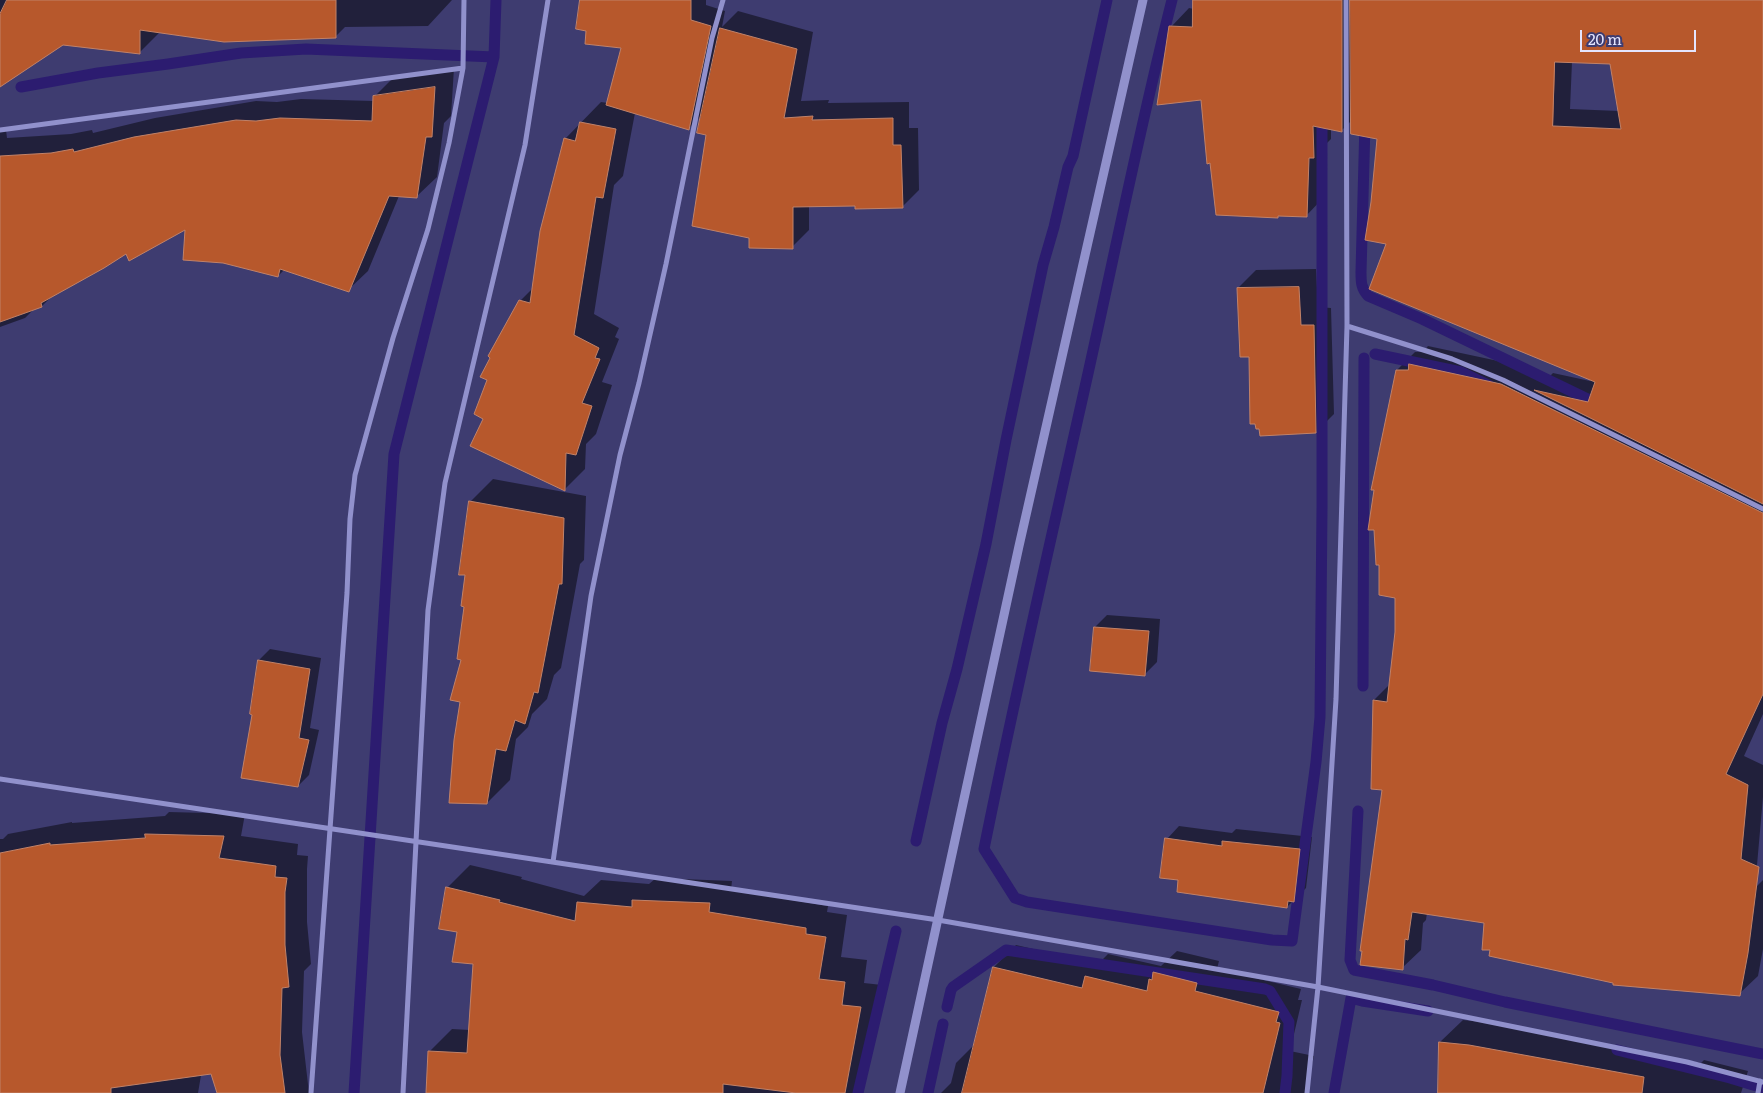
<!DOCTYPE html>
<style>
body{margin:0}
#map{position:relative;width:1763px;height:1093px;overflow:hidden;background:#3e3c70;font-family:Literata,serif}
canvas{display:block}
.scale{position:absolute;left:1580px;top:30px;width:116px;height:22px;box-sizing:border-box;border:2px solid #e4e5fe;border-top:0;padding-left:6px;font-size:15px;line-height:18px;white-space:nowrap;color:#e4e5fe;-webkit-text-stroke:4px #3e3c70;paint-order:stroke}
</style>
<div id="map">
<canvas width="1763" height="1093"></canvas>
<div class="scale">20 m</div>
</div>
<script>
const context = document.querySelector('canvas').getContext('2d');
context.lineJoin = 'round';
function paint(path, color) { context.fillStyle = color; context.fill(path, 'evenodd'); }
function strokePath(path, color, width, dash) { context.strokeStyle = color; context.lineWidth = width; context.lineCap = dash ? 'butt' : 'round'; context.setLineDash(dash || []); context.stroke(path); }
const shadow = new Path2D(`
 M 0,0 L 452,0 L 428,26 L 345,27 L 335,37 L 160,32 L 139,53 L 63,44 L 0,79 Z
 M 582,0 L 706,0 L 706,5 L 725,11 L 722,27 L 738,11 L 813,32 L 801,101 L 829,100 L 828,103 L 909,102 L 909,128 L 918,128 L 919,190 L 902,207 L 857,205 L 809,206 L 809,230 L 792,247 L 750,237 L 707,134 L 702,115 L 688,129 L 635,113 L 623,176 L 614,185 L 594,314 L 619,328 L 615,337 L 619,339 L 602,382 L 612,385 L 596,434 L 586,444 L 585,469 L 565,489 L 485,418 L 520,301 L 533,288 L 565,139 L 601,102 L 608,103 L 623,47 L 588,30 Z
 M 1195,0 L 1763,0 L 1763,714 L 1744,756 L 1763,765 L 1763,797 L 1755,888 L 1763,880 L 1763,949 L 1758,976 L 1739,994 L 1614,982 L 1491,949 L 1485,922 L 1427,913 L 1426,920 L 1423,923 L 1421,950 L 1402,968 L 1374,700 L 1390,684 L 1396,632 L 1397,370 L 1415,352 L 1423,352 L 1428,346 L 1517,365 L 1546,380 L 1553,373 L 1590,381 L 1591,379 L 1388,243 L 1378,138 L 1352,120 L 1342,130 L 1331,128 L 1331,139 L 1327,143 L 1324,197 L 1306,216 L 1202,99 L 1171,27 L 1189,8 L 1194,9 ZM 1572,62 L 1611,63 L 1619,111 L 1570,109 Z
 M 454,68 L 451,116 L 444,123 L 437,177 L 417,196 L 399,196 L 368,271 L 348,290 L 285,269 L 278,276 L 186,228 L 127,253 L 53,295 L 42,306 L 34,309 L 25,318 L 0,327 L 0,130 L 6,130 L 7,138 L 71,134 L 92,130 L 93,133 L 155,118 L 256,101 L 277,102 L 301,99 L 374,101 L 374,97 L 394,77 Z
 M 1316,269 L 1318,307 L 1331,308 L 1334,414 L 1316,432 L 1250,356 L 1238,288 L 1256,270 Z
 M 493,479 L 586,496 L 584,560 L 580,564 L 561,668 L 554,675 L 547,699 L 532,714 L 528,727 L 516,739 L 510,780 L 487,803 L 461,701 L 462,659 L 470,502 Z
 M 1107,615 L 1160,619 L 1157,662 L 1144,675 L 1095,627 Z
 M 270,649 L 321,658 L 310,728 L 319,730 L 309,775 L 298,786 L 253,714 L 259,660 Z
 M 169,812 L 245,814 L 241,836 L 298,844 L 297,855 L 308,856 L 307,869 L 307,922 L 311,964 L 304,971 L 302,1032 L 309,1093 L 218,1093 L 205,1052 L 198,1093 L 0,1093 L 0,839 L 3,839 L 8,834 L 72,822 L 72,823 L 165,816 Z
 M 1179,826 L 1232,833 L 1236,829 L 1312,837 L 1306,888 L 1287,907 L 1180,878 L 1167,839 Z
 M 470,865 L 522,877 L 521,879 L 584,896 L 601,880 L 649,884 L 656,878 L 732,881 L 731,890 L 828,906 L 827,912 L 847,915 L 841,957 L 867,960 L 864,983 L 882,985 L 863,1093 L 427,1093 L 429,1052 L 452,1029 L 470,1030 L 474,963 L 458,931 L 441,928 L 448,887 Z
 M 1016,945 L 1098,964 L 1108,954 L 1161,966 L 1177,951 L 1219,961 L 1217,969 L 1301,989 L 1298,1000 L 1302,1000 L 1290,1051 L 1314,1056 L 1305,1093 L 941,1093 L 951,1083 L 956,1063 L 975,1044 L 994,967 Z
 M 1463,1020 L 1492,1023 L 1701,1063 L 1704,1060 L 1748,1071 L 1741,1093 L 1440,1093 L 1440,1042 Z`);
const stream = new Path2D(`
 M 1172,0 C 1137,138 1110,278 1078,418 C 1046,561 1013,704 984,849 L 1015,898 L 1027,902 L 1272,940 L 1292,941 L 1316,762 L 1320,717 L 1322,508 L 1322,114
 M 21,87 L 98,73 L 168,64 L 241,53 L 306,49 L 494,57
 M 1365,123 L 1361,272 C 1361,282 1361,288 1368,296 L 1422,319 L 1602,406
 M 1375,354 L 1461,372 L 1490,386
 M 1363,686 L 1364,358
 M 1358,811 L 1350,960 L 1354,970 L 1433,985 L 1505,1002 L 1763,1054
 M 916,841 L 942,723 L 957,669 L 986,544 L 1006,440 L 1043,265 L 1054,227 L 1068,167 L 1073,156 L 1107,0
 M 947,1007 L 951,990 L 953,987 L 1006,950 L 1265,989 L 1270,991 L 1289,1022 L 1287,1076 L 1285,1093
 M 1617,1050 L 1730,1078 L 1763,1088
 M 354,1093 L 394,454 L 494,57 L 496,0
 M 858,1093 L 896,931
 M 928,1093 L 943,1024
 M 1334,1093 L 1351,998 L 1362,1001 L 1428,1011`);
const building = new Path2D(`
 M 7,0 L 336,0 L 336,38 L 224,42 L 140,30 L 140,54 L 63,45 L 0,87 L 0,14 Z
 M 580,0 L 691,0 L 691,20 L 711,26 L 689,130 L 606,105 L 621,48 L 585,44 L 586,31 L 576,29 Z
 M 1193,0 L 1342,0 L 1342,132 L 1313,126 L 1314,158 L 1309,158 L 1307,217 L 1278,216 L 1278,218 L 1216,215 L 1210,163 L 1207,164 L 1201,100 L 1157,105 L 1169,26 L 1192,27 Z
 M 1350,0 L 1763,0 L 1763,504 L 1534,390 L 1588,402 L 1595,382 L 1369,289 L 1386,244 L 1365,240 L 1371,202 L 1377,139 L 1351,134 ZM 1555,62 L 1610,64 L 1621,129 L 1553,126 Z
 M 720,28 L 797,49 L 784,118 L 813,116 L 812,120 L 893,118 L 893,145 L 901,145 L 903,208 L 855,209 L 855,206 L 793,207 L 793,249 L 749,248 L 749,238 L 692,226 L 706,135 L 697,133 Z
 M 435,87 L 432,137 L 426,137 L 417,198 L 389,196 L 349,292 L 280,269 L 278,277 L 223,263 L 183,260 L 185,230 L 129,261 L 126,254 L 104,268 L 41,303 L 42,307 L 0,322 L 0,156 L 51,153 L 73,149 L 74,152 L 134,137 L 236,120 L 256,121 L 280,118 L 372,121 L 373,96 Z
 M 580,122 L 616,129 L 603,198 L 596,197 L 574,335 L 599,348 L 595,358 L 600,359 L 582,403 L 592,406 L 576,455 L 566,453 L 565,491 L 470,446 L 483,419 L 474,414 L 487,380 L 480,377 L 490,358 L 488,356 L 519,300 L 530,303 L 540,231 L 564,138 L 575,141 Z
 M 1299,287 L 1301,325 L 1314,325 L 1316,433 L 1260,436 L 1259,429 L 1256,429 L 1255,424 L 1250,424 L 1249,357 L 1240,357 L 1237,288 Z
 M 1409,364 L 1501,384 L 1763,513 L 1763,694 L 1726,774 L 1748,785 L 1741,859 L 1759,867 L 1748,953 L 1740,996 L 1613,985 L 1613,983 L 1489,956 L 1490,950 L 1482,950 L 1484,923 L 1412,912 L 1408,940 L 1405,939 L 1403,970 L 1360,965 L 1362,951 L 1360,951 L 1382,790 L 1371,789 L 1373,700 L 1387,702 L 1395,632 L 1395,598 L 1379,595 L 1379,565 L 1376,565 L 1374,530 L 1368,530 L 1374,490 L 1371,490 L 1396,370 L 1408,370 Z
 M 469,501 L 564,518 L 562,584 L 559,584 L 538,693 L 534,692 L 525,724 L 515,720 L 506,751 L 496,749 L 487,804 L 449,803 L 454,740 L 460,702 L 450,700 L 461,660 L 457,659 L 464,607 L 461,606 L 465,575 L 459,575 Z
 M 1094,627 L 1149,631 L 1145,676 L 1090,671 Z
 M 258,660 L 310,669 L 299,738 L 309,740 L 298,787 L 241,778 L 252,715 L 250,714 Z
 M 145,834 L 224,836 L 219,858 L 276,866 L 275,877 L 287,878 L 285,892 L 285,945 L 289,987 L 282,988 L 280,1055 L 285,1093 L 217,1093 L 211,1074 L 111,1088 L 111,1093 L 0,1093 L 0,853 L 50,843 L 50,845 L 145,838 Z
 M 1165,838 L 1222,846 L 1222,841 L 1300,849 L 1294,902 L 1288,901 L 1287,908 L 1177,892 L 1178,880 L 1160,878 Z
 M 446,887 L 500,900 L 499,902 L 575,921 L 577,902 L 632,907 L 632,900 L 710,903 L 709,912 L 806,928 L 806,934 L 826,937 L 819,979 L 845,982 L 842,1005 L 861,1007 L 845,1093 L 796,1093 L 723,1084 L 723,1093 L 426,1093 L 428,1051 L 467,1053 L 473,964 L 452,962 L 457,932 L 439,929 Z
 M 993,967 L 1082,988 L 1085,976 L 1147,991 L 1149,979 L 1152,980 L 1153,972 L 1197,983 L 1195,991 L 1279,1012 L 1276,1022 L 1280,1023 L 1263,1093 L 962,1093 Z
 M 1439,1042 L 1469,1045 L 1644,1077 L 1642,1093 L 1438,1093 Z`);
const minor = new Path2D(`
 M 0,130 L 463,68
 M 1347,326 L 1452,359 L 1503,380 L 1763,509
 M 0,779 L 938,920 L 1318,987 L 1687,1062 L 1763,1082
 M 553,862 L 591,596 L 620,455 L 639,383 L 666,264 L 712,38 L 723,0
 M 311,1093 L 347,593 L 350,519 L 355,475 L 393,338 L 428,229 L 449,143 L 463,68 L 464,0
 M 403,1093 L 428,610 L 445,483 L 525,145 L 548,0
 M 1307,1093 L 1318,987 L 1336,699 L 1347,326 L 1346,0
 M 1758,1093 L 1760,1081`);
const tertiary = new Path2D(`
 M 900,1093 L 1019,546 L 1143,0`);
paint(shadow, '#0007');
strokePath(stream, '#2c1c70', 11);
paint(building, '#b7582c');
strokePath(building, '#c18268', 1);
strokePath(minor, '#9191cc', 5);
strokePath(tertiary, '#9191cc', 9);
</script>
